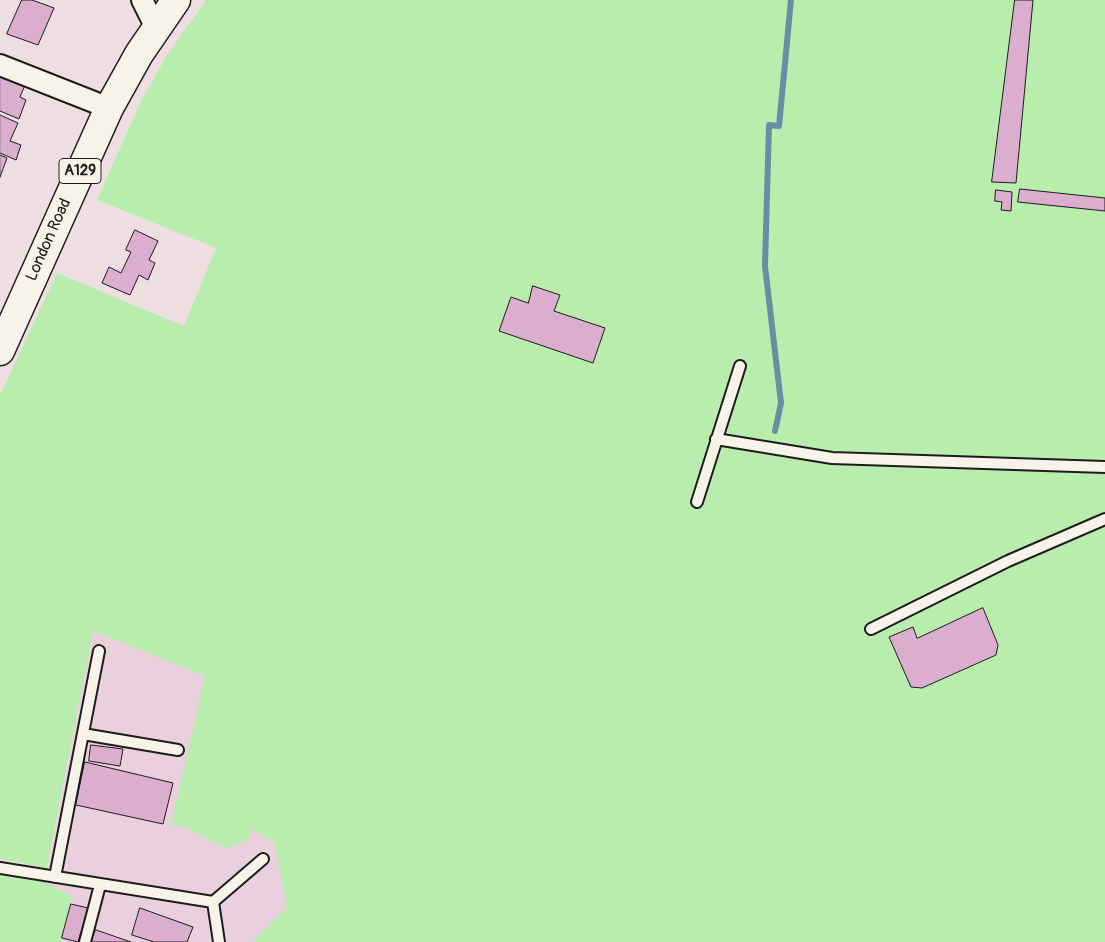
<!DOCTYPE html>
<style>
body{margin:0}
canvas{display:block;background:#efdee1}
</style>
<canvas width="1105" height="942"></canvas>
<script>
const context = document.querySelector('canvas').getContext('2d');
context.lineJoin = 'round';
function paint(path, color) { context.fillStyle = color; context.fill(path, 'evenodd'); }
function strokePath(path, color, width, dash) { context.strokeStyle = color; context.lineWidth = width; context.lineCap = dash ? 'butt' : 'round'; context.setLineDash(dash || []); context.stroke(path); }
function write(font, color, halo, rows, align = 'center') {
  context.font = font + ' Pangolin,sans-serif'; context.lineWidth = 4.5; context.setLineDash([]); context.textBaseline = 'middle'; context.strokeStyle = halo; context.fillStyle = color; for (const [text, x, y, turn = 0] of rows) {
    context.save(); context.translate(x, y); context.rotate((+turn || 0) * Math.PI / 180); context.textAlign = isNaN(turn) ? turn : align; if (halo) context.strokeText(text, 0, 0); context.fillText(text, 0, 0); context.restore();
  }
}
const built = new Path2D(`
 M 93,631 L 206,676 L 184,827 L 226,848 L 252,829 L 274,843 L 287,907 L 252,942 L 61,942 L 73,897 L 45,882 Z`);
const green = new Path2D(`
 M 206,0 L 1105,0 L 1105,942 L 252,942 L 287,907 L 274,843 L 252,829 L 247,841 L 226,848 L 184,827 L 171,825 L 205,676 L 93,631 L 47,868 L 0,859 L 0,395 L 57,273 L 184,326 L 216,248 L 97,200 L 141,101 L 167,55 Z
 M 0,875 L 45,882 L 73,897 L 61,942 L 0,942 Z`);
const stream = new Path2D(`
 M 775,431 L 781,403 L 765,266 L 769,125 L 779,126 L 791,0`);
const building = new Path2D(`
 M 22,0 L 32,0 L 54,8 L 38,45 L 7,34 Z
 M 1015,0 L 1033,0 L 1016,183 L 992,182 Z
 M 0,75 L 25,85 L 20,97 L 26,100 L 19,119 L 0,111 Z
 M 0,115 L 18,123 L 10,141 L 21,145 L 16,160 L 0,153 Z
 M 0,155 L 7,158 L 0,177 Z
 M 1020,189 L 1105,198 L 1105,211 L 1018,202 Z
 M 996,190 L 1012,192 L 1011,211 L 1001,210 L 1002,202 L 995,201 Z
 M 135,230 L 158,241 L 149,260 L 155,263 L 148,280 L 139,275 L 130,295 L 102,283 L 109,267 L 121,273 L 131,252 L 126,250 Z
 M 533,286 L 560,295 L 554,311 L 605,328 L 593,363 L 499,331 L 511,297 L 528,303 Z
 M 983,608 L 998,645 L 996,655 L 922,688 L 911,687 L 889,637 L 913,627 L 917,638 Z
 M 91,745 L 123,749 L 120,766 L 89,761 Z
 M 85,762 L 173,783 L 163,824 L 76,805 Z
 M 71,904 L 88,908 L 78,942 L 62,938 Z
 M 140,908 L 193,927 L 187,942 L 154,942 L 132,935 Z
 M 96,930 L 131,942 L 90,942 Z`);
const lane = new Path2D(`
 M 716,439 L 832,458 L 1105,467
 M 697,502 L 740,366
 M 871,629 L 1008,561 L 1105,519
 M 83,734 L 178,750
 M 0,868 L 213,902 L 263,859
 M 55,877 L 99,651
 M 213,902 L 219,942
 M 85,942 L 100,885`);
const street = new Path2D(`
 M 142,0 L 151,18 L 159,26
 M 0,65 L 109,108`);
const primary = new Path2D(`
 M 0,351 L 109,108 L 139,54 L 176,0`);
const shields = [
 [80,171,42]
];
const shieldNames = [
 ["A129",80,171]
];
const streetNames = [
 ["London Road",49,240,-66]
];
paint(built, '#e9d0dc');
paint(green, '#b9edae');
strokePath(stream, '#678ea2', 6);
paint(building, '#dbaed0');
strokePath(building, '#1c1c1c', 1);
strokePath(lane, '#1c1c1c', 14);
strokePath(street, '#1c1c1c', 24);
strokePath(primary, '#1c1c1c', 31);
strokePath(lane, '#f7f3e8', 10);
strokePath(street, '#f7f3e8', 20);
strokePath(primary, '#f7f3e8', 28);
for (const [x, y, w] of shields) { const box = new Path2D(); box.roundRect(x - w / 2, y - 12.5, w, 25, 4); context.fillStyle = '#f7f3e8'; context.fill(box); strokePath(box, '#1c1c1c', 1); }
write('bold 15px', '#1c1c1c', null, shieldNames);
write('16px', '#1c1c1c', '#f7f3e8', streetNames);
</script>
